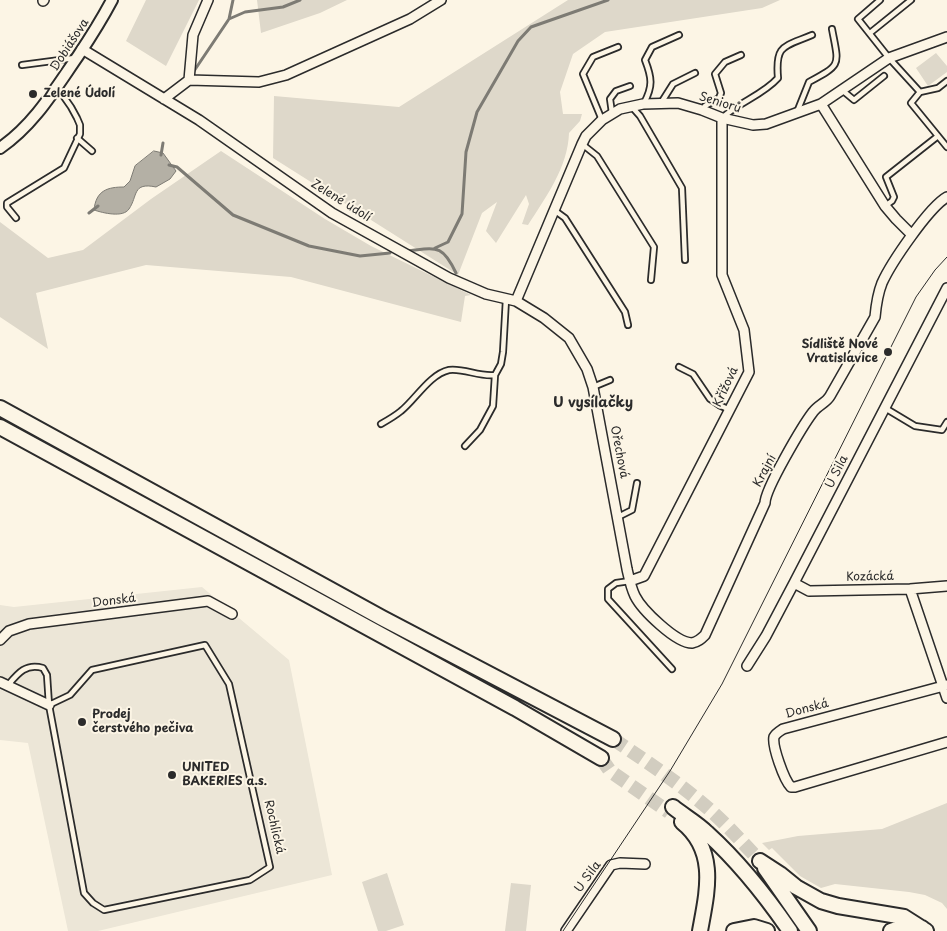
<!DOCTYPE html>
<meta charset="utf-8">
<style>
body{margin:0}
canvas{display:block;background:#fcf5e5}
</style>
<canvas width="947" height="931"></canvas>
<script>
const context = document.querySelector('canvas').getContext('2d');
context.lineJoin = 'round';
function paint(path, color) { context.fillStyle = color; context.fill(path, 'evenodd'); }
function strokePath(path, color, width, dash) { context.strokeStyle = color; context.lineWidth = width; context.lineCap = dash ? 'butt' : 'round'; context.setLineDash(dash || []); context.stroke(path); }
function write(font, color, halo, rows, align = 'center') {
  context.font = font + ' "Playpen Sans",sans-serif'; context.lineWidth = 4; context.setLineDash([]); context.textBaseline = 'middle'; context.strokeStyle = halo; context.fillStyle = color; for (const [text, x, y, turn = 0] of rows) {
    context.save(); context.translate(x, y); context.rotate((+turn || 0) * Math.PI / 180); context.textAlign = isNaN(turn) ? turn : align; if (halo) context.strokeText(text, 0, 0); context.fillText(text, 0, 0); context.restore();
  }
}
const built = new Path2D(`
 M 202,587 L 289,660 L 332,875 L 98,931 L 68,931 L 28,743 L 0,740 L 0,605 L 14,607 Z`);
const green = new Path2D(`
 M 146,0 L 199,0 L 166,66 L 126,41 Z
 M 257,0 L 347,0 L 320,13 L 261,33 Z
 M 568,0 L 780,0 L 762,8 L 605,32 L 573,54 L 560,92 L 563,114 L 582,114 L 580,121 L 569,133 C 568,167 546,197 528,225 L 522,224 L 529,204 L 526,195 L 496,243 L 486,231 L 497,202 L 482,213 L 458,275 L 273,158 L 274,96 L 399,107 Z
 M 936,53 L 947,66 L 947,72 L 928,86 L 916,68 Z
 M 221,151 L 325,219 L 371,246 L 471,295 L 465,296 L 461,322 L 291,277 L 146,265 L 36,293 L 48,349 L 0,317 L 0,222 L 48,258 L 83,250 L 151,199 Z
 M 947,803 L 947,909 L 942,903 L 925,895 L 909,892 L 835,884 L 821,888 L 800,876 L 772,848 L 769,850 L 762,843 L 798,836 L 882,829 Z
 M 387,873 L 404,925 L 386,931 L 378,931 L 362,882 Z
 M 511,883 L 531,885 L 526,931 L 505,931 Z`);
const water = new Path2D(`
 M 154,151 L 163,153 L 176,171 L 170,179 L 156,187 C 132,182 138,196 129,209 C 123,218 103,213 94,210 C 96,190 108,187 124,187 L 130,181 L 135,166 Z`);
const stream = new Path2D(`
 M 229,19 L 233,0
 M 194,71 L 229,19 L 245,12 L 283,7 L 300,0
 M 161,155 L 163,143
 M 169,165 L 177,167 L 233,215 L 309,246 L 360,256 L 390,253
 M 89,213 L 98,206
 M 435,248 L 448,242 L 462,214 L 466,152 L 477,112 L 518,41 L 531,27 L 608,0
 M 405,251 C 436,248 442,243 456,273`);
const trunkTunnel = new Path2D(`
 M 613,739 C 646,761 679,783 709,809 C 727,825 743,843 760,861
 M 601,758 L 610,771 L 669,812`);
const service = new Path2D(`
 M 880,0 L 858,19 L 889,58 L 920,92
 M 870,33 L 911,0
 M 22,65 L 75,58
 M 947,81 L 938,88 L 920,92 L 911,103 L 947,147
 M 842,90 L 854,100 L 884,76
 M 644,103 C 653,86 652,78 645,60 L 652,47 L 679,35
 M 661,103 L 673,84 L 695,73
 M 632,107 L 640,116 L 682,188 L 685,260
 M 702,110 L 705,106 L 719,98 L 721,93 L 715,74 L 725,62 L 741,55
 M 797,112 L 809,82 C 842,64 839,66 832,29
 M 612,113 L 610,99 L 616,91 L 630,86
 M 722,118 C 739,102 763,95 778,78 C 775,44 784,47 812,35
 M 602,120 L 583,74 L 593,57 L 618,47
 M 77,138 L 92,151
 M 582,144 L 597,156 L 654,247 L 651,280
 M 885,206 L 892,201 L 894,197 L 886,177 L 938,136
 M 554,210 L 565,218 L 625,312 L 628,325
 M 16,218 L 7,207 L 7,203 L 64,168 L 80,134 L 80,125 L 77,118 L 71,107 L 57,87
 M 679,367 L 693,374 L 710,399 L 719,405 L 730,410
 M 593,387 L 610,380
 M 885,408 L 915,426 L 942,430 L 947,422
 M 381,424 C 388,420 395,416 401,411 C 415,400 430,374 449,370 C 464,368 479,377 495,375
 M 465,446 L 480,430 L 493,406 L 495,375 L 501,364 L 503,352 L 506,299
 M 618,517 L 632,510 L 637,483
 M 630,581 L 616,583 L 608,589 L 608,599 L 672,669
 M 8,685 C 18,673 26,663 43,668 L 47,675 L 49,705 L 84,893 L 93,903 L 104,910 L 250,880 L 270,867 L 229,684 L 205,645 L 92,670 L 70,695 L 49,705`);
const minor = new Path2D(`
 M 43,1 L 44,0
 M 82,49 L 199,120 L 332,213 L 449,278 L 486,294 L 516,301 L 544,318 L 569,338 L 587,369 L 593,387 L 627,569 C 629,578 631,588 635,596 C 642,610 676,643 692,643 C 698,642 701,639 705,635 L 765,503 C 765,489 803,425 813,412 C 818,405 826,403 830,396 L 875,317 C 876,306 878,293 882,283 C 891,263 929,207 947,197
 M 189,80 L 193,35 L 208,0
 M 164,99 L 189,80 L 259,82 L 286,75 L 410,19 L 441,0
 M 821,104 L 885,206 L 896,219 L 912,235
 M 516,301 L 582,144 L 586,136 L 602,120 L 620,109 L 643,104 L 678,103 L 702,110 L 722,118 L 753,125 L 766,124 L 821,104 L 889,58 L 947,37
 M 630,581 L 644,576 L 749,372 L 744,330 L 722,275 L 722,118
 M 794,583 L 809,591 L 910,589 L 947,586
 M 910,589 L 947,698
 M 0,640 L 9,631 L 29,624 L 208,601 L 232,614
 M 747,666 L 766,636 L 794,583 L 947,288
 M 0,682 L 49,705
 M 947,685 L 783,729 C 780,731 776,733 774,737 C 772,746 784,780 791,787 L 795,787 L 947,742
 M 566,931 L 611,865 L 620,863 L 645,864`);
const tertiary = new Path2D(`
 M 0,148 C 34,125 55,89 78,56 C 90,38 102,19 112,0`);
const trunk = new Path2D(`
 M 0,408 L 382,618 L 613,739
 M 0,427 L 515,708 L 601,758
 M 673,807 C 684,816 697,823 707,833 C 739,862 766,896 790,931
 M 682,822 C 718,851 707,892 700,931
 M 760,861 L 780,874 L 796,887 L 821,901 L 838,906 L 904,917 L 926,931
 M 765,868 L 809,931
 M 734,931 L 754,927 L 767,931
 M 891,931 L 900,928 L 922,928`);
const tram = new Path2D(`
 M 563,931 L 670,771 L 722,684 L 916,297 L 935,270 L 947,257`);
const markers = [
 [33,94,5,"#2b2b2b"],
 [888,352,5,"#2b2b2b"],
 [82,722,5,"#2b2b2b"],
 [172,775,5,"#2b2b2b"]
];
const streetNames = [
 ["Dobiášova",70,45,-57],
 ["Seniorů",720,103,17],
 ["Zelené údolí",341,201,32],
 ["Křížová",726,387,-65],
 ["Ořechová",619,452,79],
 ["Krajní",765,471,-62],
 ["U Sila",837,472,-63],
 ["Kozácká",870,577,-1],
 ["Donská",114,601,-7],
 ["Donská",807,709,-15],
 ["Rochlická",274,827,77],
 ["U Sila",588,877,-54]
];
const poiNames = [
 ["Zelené Údolí",43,94],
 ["Sídliště Nové",878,345,"right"],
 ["Vratislavice",878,359,"right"],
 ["Prodej",92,715],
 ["čerstvého pečiva",92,729],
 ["UNITED",182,768],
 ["BAKERIES a.s.",182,782]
];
const neighbourhoodNames = [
 ["U vysílačky",593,403]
];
paint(built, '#ece6d7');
paint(green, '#ded8ca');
paint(water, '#b4b0a5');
strokePath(water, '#7d7b74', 1);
strokePath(stream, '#7d7b74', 3);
strokePath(trunkTunnel, '#d2cdc0', 14, [14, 7]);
strokePath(service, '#2b2b2b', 8);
strokePath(minor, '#2b2b2b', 12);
strokePath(tertiary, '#2b2b2b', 14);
strokePath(trunk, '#2b2b2b', 18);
strokePath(service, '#fcf5e5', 4.5);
strokePath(minor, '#fcf5e5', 9);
strokePath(tertiary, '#fcf5e5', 10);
strokePath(trunk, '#fcf5e5', 14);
strokePath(tram, '#2b2b2b', 1);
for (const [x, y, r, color] of markers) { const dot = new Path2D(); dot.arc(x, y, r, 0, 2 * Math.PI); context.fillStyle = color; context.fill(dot); strokePath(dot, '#fcf5e5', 2); }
write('12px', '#2b2b2b', '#fcf5e5', streetNames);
write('bold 12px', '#2b2b2b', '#fcf5e5', poiNames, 'left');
write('bold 14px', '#2b2b2b', '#fcf5e5', neighbourhoodNames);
</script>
